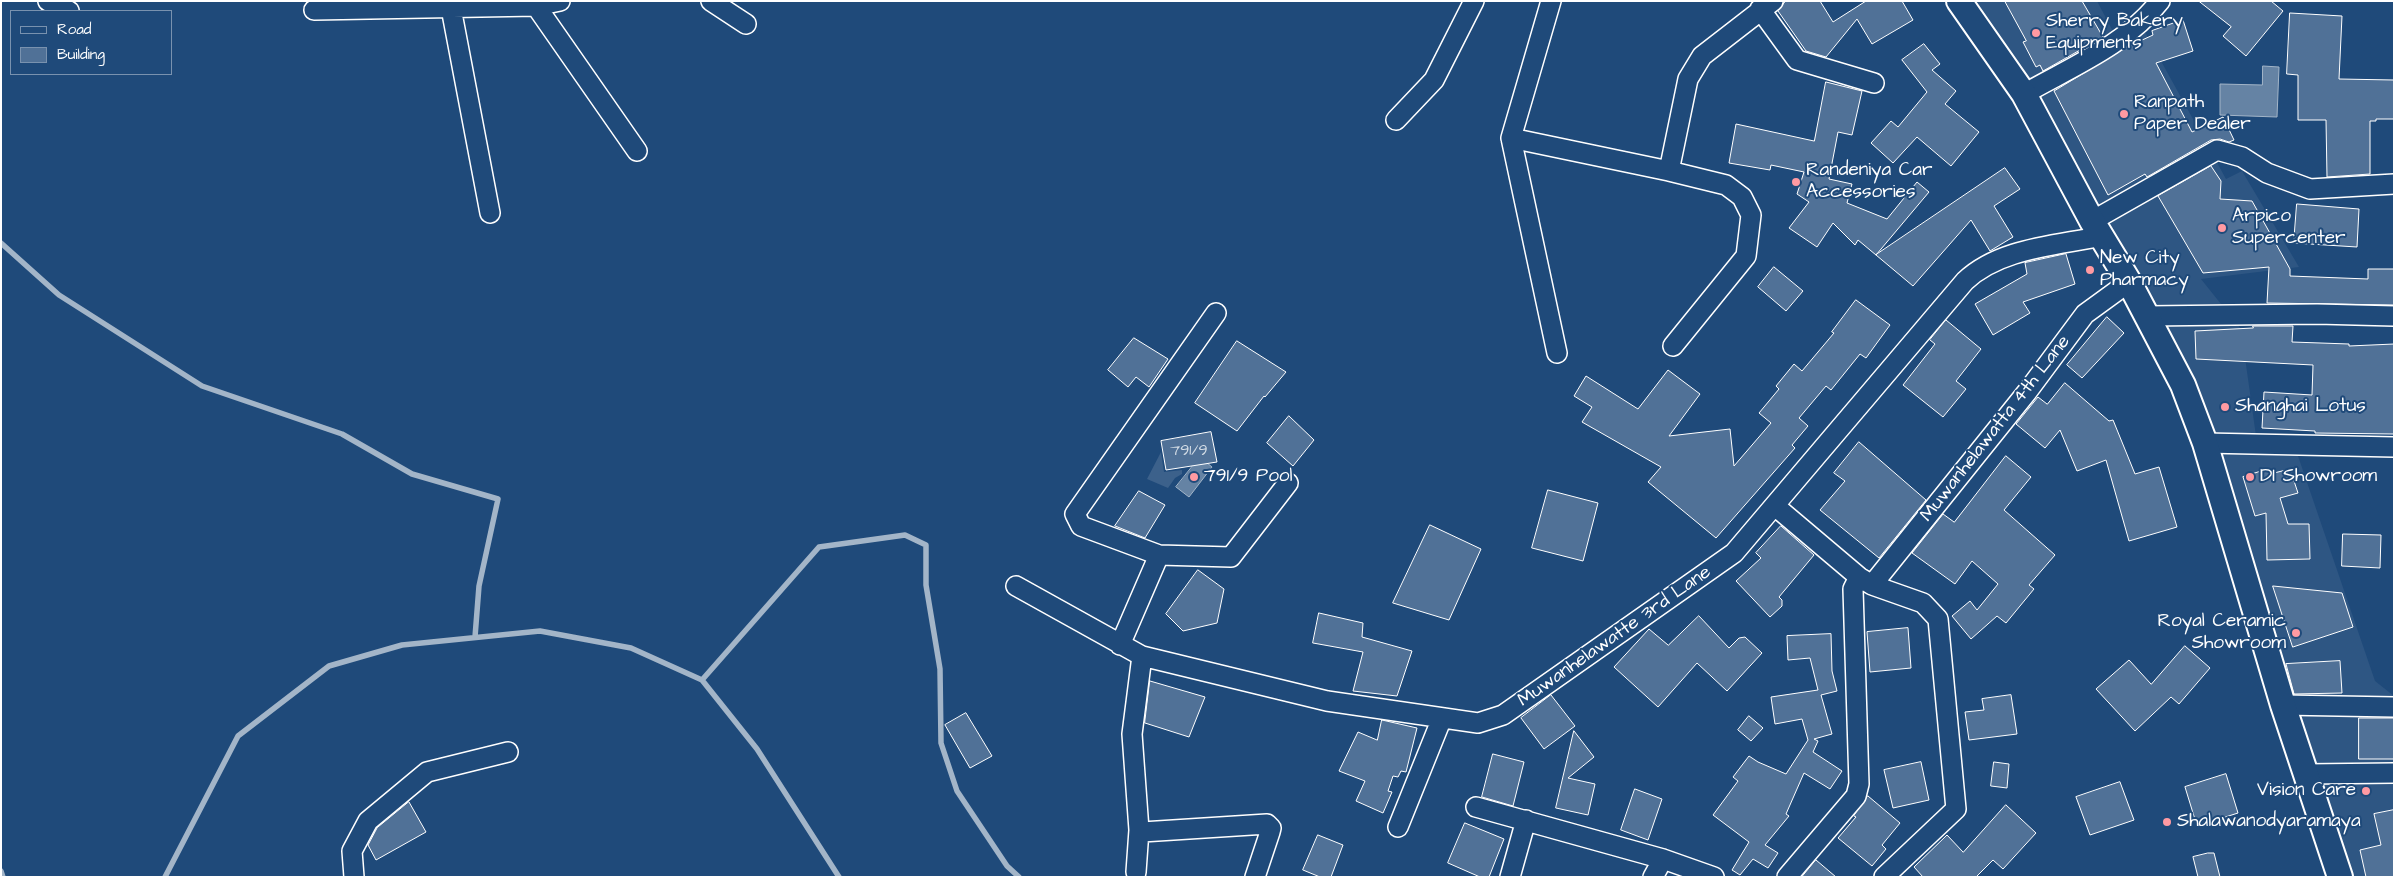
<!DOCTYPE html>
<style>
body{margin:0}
#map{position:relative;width:2395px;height:878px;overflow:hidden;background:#1f4a7a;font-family:"Architects Daughter",sans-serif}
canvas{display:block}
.frame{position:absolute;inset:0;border:2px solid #fff;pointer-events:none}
.legend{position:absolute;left:10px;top:10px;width:162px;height:65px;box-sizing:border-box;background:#1f4a7a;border:1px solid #7992af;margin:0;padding:6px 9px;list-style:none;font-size:15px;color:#fff}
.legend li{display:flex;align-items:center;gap:10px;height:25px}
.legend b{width:25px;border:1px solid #7992af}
</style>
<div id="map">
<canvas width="2395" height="878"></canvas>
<div class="frame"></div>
<ul class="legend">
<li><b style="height:6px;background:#1f4a7a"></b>Road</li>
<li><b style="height:14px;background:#507197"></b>Building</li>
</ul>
</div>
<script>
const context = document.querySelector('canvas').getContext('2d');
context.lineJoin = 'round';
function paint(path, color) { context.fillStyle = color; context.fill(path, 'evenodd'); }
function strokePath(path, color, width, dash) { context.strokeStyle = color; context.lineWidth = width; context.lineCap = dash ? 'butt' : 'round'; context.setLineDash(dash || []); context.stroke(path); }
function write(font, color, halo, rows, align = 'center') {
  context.font = font + ' "Architects Daughter",sans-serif'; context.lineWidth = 4; context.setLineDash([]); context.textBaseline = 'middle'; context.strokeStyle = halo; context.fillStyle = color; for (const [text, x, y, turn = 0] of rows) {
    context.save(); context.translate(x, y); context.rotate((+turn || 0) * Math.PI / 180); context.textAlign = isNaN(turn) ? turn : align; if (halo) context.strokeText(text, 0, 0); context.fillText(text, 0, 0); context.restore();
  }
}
const built = new Path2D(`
 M 1969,1 L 2097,1 L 2118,41 L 2145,32 L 2226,179 L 2242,171 L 2299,267 L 2201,279 L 2241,329 L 2256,436 L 2266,455 L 2298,456 L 2375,681 L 2394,696 L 2394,877 L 2350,877 L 2191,382 Z`);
const green = new Path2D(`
 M 1161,452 L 1164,472 L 1182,470 L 1182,474 L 1175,478 L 1168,488 L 1147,479 Z`);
const water = new Path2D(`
 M 2263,66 L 2279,67 L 2277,117 L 2220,115 L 2220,84 L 2262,85 Z
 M 1200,457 L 1212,467 L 1189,497 L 1176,487 Z`);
const stream = new Path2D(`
 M 1,243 L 59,295 L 202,386 L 342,434 L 412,474 L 498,499 L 479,586 L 475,637
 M 702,680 L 819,547 L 905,535 L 926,545 L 926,585 L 940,669 L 941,743 L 957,791 L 1007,866 L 1019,877
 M 1,871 L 3,877
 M 165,877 L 238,736 L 329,666 L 402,645 L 540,631 L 631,648 L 702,680 L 757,749 L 839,877`);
const building = new Path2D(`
 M 1786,1 L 1820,1 L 1833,22 L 1866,1 L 1902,1 L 1913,20 L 1872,44 L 1857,19 L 1826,57 L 1806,51 L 1778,11 Z
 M 2005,1 L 2082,1 L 2103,37 L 2043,71 L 2040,65 L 2036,67 L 2023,42 L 2026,41 Z
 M 2199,1 L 2271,1 L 2283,11 L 2246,56 L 2223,36 L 2231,27 Z
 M 2290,13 L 2342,16 L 2339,79 L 2394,80 L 2394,119 L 2376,119 L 2376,121 L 2370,121 L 2370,174 L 2327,177 L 2326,120 L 2298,120 L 2298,75 L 2287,74 Z
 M 2183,20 L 2193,51 L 2156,63 L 2192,132 L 2223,117 L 2234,140 L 2229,142 L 2220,139 L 2211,140 L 2147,177 L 2145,174 L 2108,195 L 2054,91 L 2127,47 L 2153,35 L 2152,31 Z
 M 1924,44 L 1940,64 L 1932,70 L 1956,91 L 1945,104 L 1979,132 L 1951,166 L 1917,137 L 1893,163 L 1871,143 L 1891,121 L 1898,127 L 1927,92 L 1902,60 Z
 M 1826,82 L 1862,91 L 1852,135 L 1838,132 L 1829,179 L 1852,184 L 1847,203 L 1887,219 L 1917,182 L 1929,192 L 1876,255 L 1858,240 L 1855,245 L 1833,223 L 1817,247 L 1789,228 L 1809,202 L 1797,194 L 1804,172 L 1771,165 L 1770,170 L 1729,163 L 1736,124 L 1814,141 Z
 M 2211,166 L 2221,181 L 2220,199 L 2252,201 L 2290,269 L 2290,276 L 2368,279 L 2368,269 L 2394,269 L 2394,305 L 2267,303 L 2269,267 L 2203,273 L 2158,196 Z
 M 2005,168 L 2020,189 L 1994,206 L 2013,237 L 1990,251 L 1971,220 L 1913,286 L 1876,255 Z
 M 2297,204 L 2359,209 L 2357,247 L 2294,243 Z
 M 2066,254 L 2075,284 L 2023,302 L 2030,313 L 1993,335 L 1975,304 L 2027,274 L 2025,263 Z
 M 1774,267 L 1803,291 L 1786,311 L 1758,287 Z
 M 1856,300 L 1890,325 L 1866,358 L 1860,354 L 1831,390 L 1826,386 L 1799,418 L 1808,426 L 1792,445 L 1795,448 L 1716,538 L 1648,482 L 1661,467 L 1582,422 L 1592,407 L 1574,396 L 1586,376 L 1638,409 L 1668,370 L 1700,394 L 1669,436 L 1730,429 L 1734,466 L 1771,423 L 1759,413 L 1779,389 L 1776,386 L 1794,364 L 1802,371 L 1834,333 L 1832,332 Z
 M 2107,317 L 2124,333 L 2082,378 L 2067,365 Z
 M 1946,320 L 1981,349 L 1956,381 L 1966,389 L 1943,417 L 1903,385 L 1935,344 L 1930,340 Z
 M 2253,326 L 2293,326 L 2292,342 L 2349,344 L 2349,346 L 2394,344 L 2394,434 L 2315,433 L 2315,431 L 2262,428 L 2264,392 L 2312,395 L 2313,365 L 2196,359 L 2195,331 L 2253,328 Z
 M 1134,338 L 1168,359 L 1149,387 L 1136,377 L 1128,387 L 1108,370 Z
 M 1237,341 L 1286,372 L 1265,397 L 1264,396 L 1237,431 L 1195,403 Z
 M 2065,383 L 2109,421 L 2113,420 L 2135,474 L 2159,467 L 2177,527 L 2129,541 L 2106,460 L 2077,471 L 2060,430 L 2045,448 L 2016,424 L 2038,397 L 2047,404 Z
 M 1289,416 L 1314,440 L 1293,466 L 1267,443 Z
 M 1211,432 L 1217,462 L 1166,470 L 1161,441 Z
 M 1859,442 L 1926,500 L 1879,558 L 1820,510 L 1845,481 L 1834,473 Z
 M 2006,456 L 2031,477 L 2004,510 L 2055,555 L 2029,585 L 2034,589 L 2006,623 L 1997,616 L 1971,639 L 1952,616 L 1970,601 L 1977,610 L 1998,584 L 1972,561 L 1955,584 L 1912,553 L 1943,514 L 1954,522 Z
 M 2269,469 L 2270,474 L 2290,469 L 2298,493 L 2280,498 L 2288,524 L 2309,524 L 2310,559 L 2267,560 L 2266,513 L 2255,516 L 2243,477 Z
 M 1548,490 L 1598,503 L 1583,561 L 1532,548 Z
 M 1139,491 L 1165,505 L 1145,538 L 1115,526 Z
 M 1430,525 L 1481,549 L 1449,620 L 1393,603 Z
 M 1781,526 L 1814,555 L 1779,597 L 1782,600 L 1782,606 L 1770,617 L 1736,581 L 1761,558 L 1756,553 Z
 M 2343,534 L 2381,535 L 2380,568 L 2342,566 Z
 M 1198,570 L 1224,589 L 1217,623 L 1183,631 L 1166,614 Z
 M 2273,586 L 2342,593 L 2353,627 L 2293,647 Z
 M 1319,613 L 1363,623 L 1362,637 L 1412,651 L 1397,696 L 1353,691 L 1363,652 L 1313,643 Z
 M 1699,616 L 1729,648 L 1739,638 L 1745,637 L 1762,653 L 1727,691 L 1697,663 L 1658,707 L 1614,667 L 1649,629 L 1668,645 Z
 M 1908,628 L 1911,668 L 1870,672 L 1867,632 Z
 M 1831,634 L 1832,671 L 1837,691 L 1821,695 L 1832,734 L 1814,739 L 1818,741 L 1813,752 L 1842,771 L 1830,789 L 1804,773 L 1786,814 L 1789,816 L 1765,845 L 1778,853 L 1768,868 L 1753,859 L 1740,875 L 1732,870 L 1749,842 L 1713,815 L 1738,781 L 1733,777 L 1749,756 L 1758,762 L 1786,774 L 1808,740 L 1802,719 L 1775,724 L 1771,697 L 1818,690 L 1810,658 L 1788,660 L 1787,636 Z
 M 2185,646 L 2210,668 L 2179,704 L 2171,697 L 2135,731 L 2096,689 L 2129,660 L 2151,684 Z
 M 2340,661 L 2342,693 L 2294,694 L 2286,664 Z
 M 1150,681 L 1205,697 L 1189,737 L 1145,723 Z
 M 1551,695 L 1575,726 L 1544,749 L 1521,718 Z
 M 2011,695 L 2017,734 L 1969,740 L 1965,712 L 1984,710 L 1982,699 Z
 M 966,713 L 992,756 L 970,768 L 945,725 Z
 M 1749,716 L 1763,728 L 1751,741 L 1738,730 Z
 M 2359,718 L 2394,718 L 2394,759 L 2359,759 Z
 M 1382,720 L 1417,728 L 1406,772 L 1401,771 L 1398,777 L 1393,776 L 1388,791 L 1392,792 L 1383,813 L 1356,801 L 1365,781 L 1339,771 L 1358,732 L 1377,740 Z
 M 1574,731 L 1594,757 L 1568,778 L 1595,784 L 1588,815 L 1556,808 Z
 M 1493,754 L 1524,762 L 1513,806 L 1482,797 Z
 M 1921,762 L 1929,800 L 1893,808 L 1884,770 Z
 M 1994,762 L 2009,764 L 2007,788 L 1991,786 Z
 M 2226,774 L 2238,813 L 2197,826 L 2185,787 Z
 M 2120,782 L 2134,820 L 2090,835 L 2076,797 Z
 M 1635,789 L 1662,799 L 1648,840 L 1621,830 Z
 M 1868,796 L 1900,823 L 1882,845 L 1886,849 L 1872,866 L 1838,838 L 1856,817 L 1854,816 Z
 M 409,802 L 426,832 L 376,860 L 368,845 L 377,828 Z
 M 2006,805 L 2036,833 L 2003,869 L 1993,860 L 1976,877 L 1923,877 L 1914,867 L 1947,835 L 1963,852 Z
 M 2394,810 L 2394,877 L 2366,877 L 2360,850 L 2381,845 L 2374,814 Z
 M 1465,823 L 1504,839 L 1489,877 L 1480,877 L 1448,863 Z
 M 1318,835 L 1343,845 L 1331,877 L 1320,877 L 1303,870 Z
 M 2208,853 L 2214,853 L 2220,877 L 2198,877 L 2193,857 Z
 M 1816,860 L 1836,877 L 1802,877 Z`);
const minor = new Path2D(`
 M 48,1 L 69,11
 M 711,1 L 746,24
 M 1551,1 L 1511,138 L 1557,353
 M 536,6 L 637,151
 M 451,8 L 490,213
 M 1760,9 L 1797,60 L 1874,83
 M 314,10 L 536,6 L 560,1
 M 2024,94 C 2071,67 2126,45 2160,1
 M 1396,120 L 1434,80 L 1474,1
 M 1511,138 L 1669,171 L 1688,79 L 1702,56 L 1773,1
 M 1669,171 L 1726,185 L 1742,197 L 1751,215 L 1746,256 L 1673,346
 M 2092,221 L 2217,150 L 2242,157 L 2267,173 L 2310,189 L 2394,184
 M 2148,316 L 2317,314 L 2394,316
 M 2205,443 L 2394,447
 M 1775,506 L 1859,577 L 1872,585 L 1923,603 L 1938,619 L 1956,809 L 1884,877
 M 1159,555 L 1231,557 L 1288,483
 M 1872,585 L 2027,392 L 2085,314 L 2129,282
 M 1016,586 L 1142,656 L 1327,701 L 1478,723 L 1503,715 L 1734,553 L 1965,281 C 2000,248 2055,246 2102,236
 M 1120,645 L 1159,555 L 1081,526 L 1075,514 L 1216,313
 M 1142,656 L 1132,734 L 1139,830 L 1142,832 L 1267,824 L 1271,828 L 1270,832 L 1255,877
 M 2283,705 L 2394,707
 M 2307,774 L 2394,773
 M 1476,807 L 1663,859 L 1714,877
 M 1398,827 L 1442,718
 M 1136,872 L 1139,830
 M 354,877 L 352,851 L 368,821 L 427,772 L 508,752
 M 1510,877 L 1526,820
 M 1653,877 L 1663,859
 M 1787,877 L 1856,796 L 1859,784 L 1853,589 L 1859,577`);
const major = new Path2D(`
 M 1959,1 L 2024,94 L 2092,221 L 2129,282 L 2183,385 L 2205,443 L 2283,705 L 2340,877`);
const markers = [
 [2036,33,5,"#ff9aa2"],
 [2124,114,5,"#ff9aa2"],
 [1796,182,5,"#ff9aa2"],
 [2222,228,5,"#ff9aa2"],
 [2090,270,5,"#ff9aa2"],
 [2225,407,5,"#ff9aa2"],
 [1194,477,5,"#ff9aa2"],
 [2250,477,5,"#ff9aa2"],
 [2296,633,5,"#ff9aa2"],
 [2366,791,5,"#ff9aa2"],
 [2167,822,5,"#ff9aa2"]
];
const numberNames = [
 ["791/9",1189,452]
];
const poiNames = [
 ["Sherry Bakery",2046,22],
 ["Equipments",2046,44],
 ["Ranpath",2134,103],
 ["Paper Dealer",2134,125],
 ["Randeniya Car",1806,171],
 ["Accessories",1806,193],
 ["Arpico",2232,217],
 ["Supercenter",2232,239],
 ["New City",2100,259],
 ["Pharmacy",2100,281],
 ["Shanghai Lotus",2235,407],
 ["791/9 Pool",1204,477],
 ["DI Showroom",2260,477],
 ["Royal Ceramic",2286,622,"right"],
 ["Showroom",2286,644,"right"],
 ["Vision Care",2356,791,"right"],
 ["Shalawanodyaramaya",2177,822]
];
const streetNames = [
 ["Muwanhelawatta 4th Lane",1996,429,-52],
 ["Muwanhelawatte 3rd Lane",1615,637,-35]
];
paint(built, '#2e5683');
paint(green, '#3c618b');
paint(water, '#6583a4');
strokePath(water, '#a3b5c8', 1);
strokePath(stream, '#a3b5c8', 5.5);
paint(building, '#507197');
strokePath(building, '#fff', 1);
strokePath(minor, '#fff', 22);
strokePath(major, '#fff', 28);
strokePath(minor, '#1f4a7a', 19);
strokePath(major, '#1f4a7a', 24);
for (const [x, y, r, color] of markers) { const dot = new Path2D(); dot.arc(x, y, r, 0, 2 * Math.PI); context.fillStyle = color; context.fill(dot); strokePath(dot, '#1f4a7a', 2); }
write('16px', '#d3dce5', null, numberNames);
write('19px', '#fff', '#1f4a7a', poiNames, 'left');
write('19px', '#fff', '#1f4a7a', streetNames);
</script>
